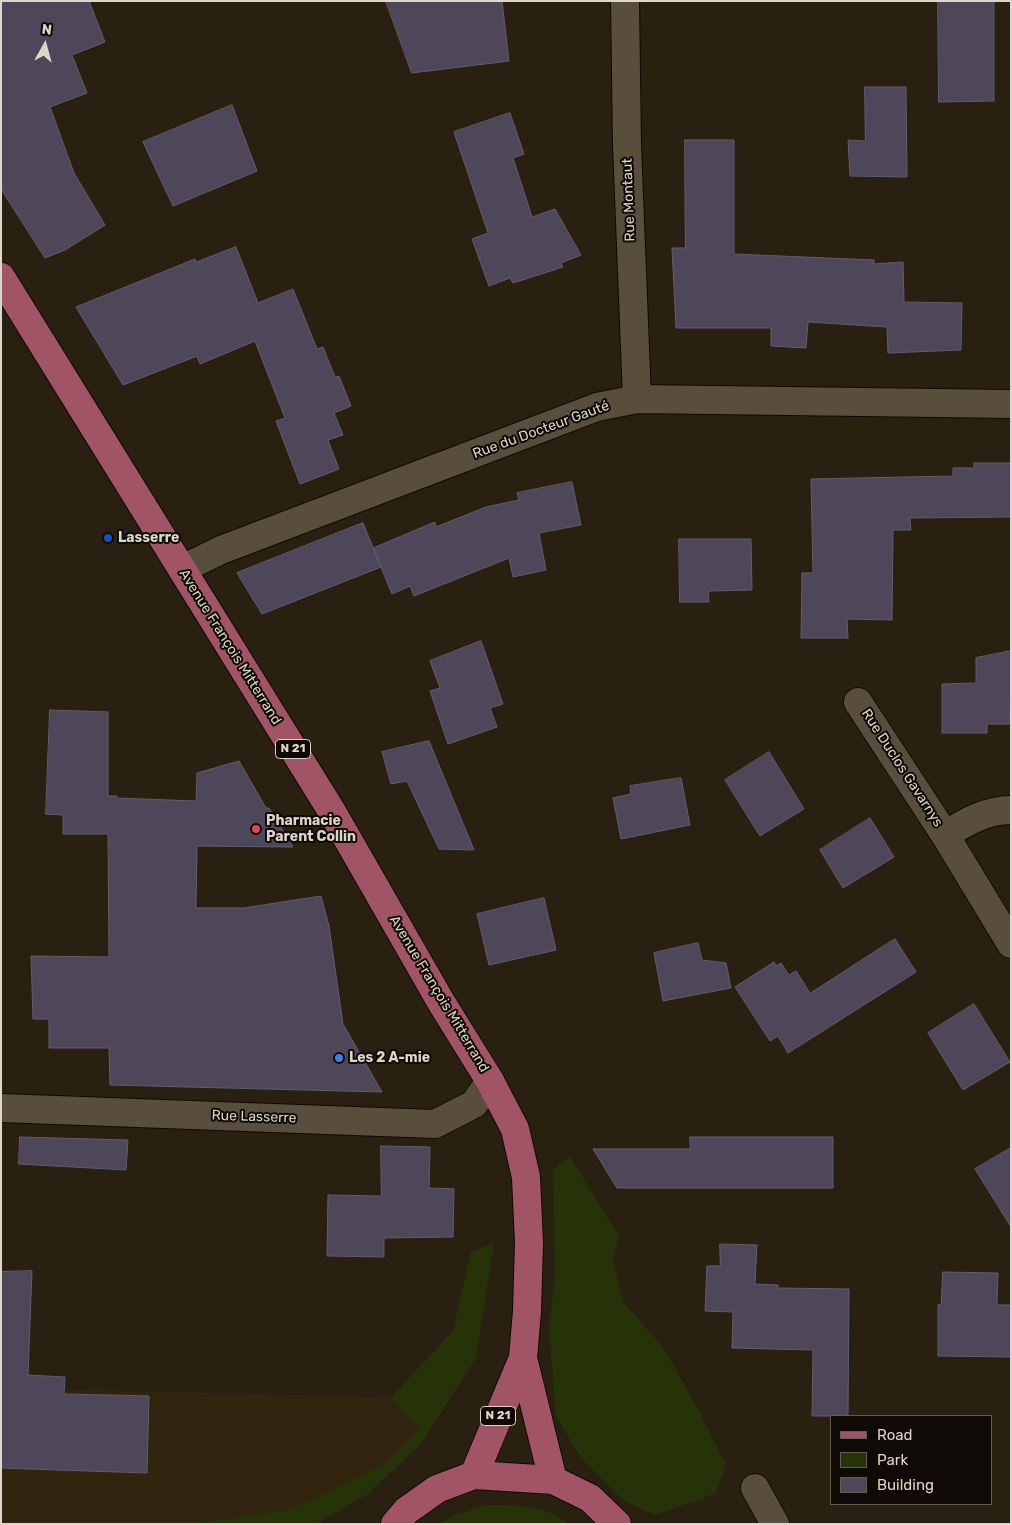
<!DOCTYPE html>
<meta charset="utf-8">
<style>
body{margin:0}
#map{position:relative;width:1012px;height:1525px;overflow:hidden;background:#2a2011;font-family:Rubik,sans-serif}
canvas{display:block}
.frame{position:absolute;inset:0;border:2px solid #ddd6cc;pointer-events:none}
.legend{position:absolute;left:830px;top:1415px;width:162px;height:90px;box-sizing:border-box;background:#0f0a05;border:1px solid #615c55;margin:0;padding:6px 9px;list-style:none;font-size:15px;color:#ddd6cc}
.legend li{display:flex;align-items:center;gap:10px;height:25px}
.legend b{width:25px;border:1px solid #615c55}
.north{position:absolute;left:20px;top:20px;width:50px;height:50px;-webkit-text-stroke:4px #0f0a05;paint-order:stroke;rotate:7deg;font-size:14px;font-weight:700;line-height:20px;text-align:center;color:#ddd6cc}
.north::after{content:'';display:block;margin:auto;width:18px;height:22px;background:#ddd6cc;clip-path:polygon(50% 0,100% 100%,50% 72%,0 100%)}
</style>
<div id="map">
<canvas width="1012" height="1525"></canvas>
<div class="frame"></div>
<ul class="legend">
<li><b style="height:6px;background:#a25467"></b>Road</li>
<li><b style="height:14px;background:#263308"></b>Park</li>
<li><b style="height:14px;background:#4d4759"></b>Building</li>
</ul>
<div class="north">N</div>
</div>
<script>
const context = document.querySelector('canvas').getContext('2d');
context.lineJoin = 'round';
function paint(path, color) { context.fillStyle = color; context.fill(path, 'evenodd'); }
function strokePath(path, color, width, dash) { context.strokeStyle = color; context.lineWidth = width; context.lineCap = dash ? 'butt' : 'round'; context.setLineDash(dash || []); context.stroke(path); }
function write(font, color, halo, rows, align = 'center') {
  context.font = font + ' Rubik,sans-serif'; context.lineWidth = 4; context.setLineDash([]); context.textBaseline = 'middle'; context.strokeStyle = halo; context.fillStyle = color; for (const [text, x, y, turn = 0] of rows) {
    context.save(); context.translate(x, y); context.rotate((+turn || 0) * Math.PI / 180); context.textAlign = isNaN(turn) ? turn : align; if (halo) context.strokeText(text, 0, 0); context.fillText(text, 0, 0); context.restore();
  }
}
const built = new Path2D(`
 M 1,1388 L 391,1397 L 420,1429 L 387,1462 L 290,1510 L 190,1524 L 1,1524 Z`);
const green = new Path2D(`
 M 570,1157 L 619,1236 L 613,1260 L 623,1302 L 664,1348 L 706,1424 L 726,1465 L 715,1494 L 655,1515 L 624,1501 L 581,1458 L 556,1416 L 549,1329 L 555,1276 L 553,1169 Z
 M 494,1243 L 476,1358 L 421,1444 L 368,1494 L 316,1524 L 190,1524 L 290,1510 L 387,1462 L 420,1429 L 391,1397 L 453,1331 L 471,1252 Z
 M 487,1505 C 515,1505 547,1505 569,1524 L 441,1524 L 450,1517 Z`);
const building = new Path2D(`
 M 1,1 L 89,1 L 105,42 L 72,55 L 87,93 L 50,107 L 74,173 L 105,225 L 65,250 L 45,258 L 1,189 Z
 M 386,1 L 502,1 L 509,61 L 412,73 Z
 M 938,1 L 994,1 L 994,101 L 939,102 Z
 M 865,87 L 906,87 L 907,177 L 850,176 L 848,140 L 865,141 Z
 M 232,105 L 257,171 L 173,206 L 143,142 Z
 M 510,113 L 524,154 L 513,158 L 532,217 L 555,209 L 581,255 L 561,263 L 563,267 L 513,283 L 510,278 L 489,286 L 472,239 L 488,233 L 454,132 Z
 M 685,140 L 734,140 L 734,254 L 874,260 L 874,264 L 903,262 L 904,302 L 962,303 L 961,350 L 888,353 L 887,327 L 808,322 L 806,348 L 771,346 L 771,328 L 676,328 L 672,248 L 685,248 Z
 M 236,247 L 258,303 L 293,289 L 317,349 L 323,347 L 335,377 L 339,376 L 351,406 L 334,413 L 343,435 L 328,440 L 339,469 L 300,484 L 276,421 L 285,418 L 255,341 L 200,364 L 197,356 L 123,385 L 76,307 L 195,259 L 196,262 Z
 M 974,463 L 1011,463 L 1011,517 L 910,518 L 911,530 L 893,530 L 892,620 L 847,619 L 848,638 L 801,638 L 802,573 L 813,573 L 811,479 L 953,476 L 953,468 L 974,468 Z
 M 572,482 L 581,525 L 539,533 L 546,570 L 513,577 L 509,558 L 414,596 L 410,586 L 392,594 L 373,548 L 435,522 L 436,527 L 486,507 L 519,500 L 517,493 Z
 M 363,523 L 381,567 L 262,614 L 237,573 Z
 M 679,539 L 751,539 L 752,590 L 708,591 L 709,602 L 680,602 Z
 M 481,641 L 503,704 L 490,708 L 497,727 L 448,744 L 430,691 L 440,688 L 430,661 Z
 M 1011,651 L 1010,724 L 987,724 L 987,733 L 942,733 L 942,684 L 976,683 L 976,658 Z
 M 50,710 L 108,712 L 108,796 L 117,796 L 116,798 L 196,801 L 197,773 L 239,761 L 266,808 L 269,808 L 293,847 L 197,846 L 196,908 L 244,908 L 321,896 L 329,926 L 343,1024 L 382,1092 L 110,1085 L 109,1048 L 49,1048 L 49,1019 L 33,1019 L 31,956 L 109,957 L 108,834 L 63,834 L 63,815 L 46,814 Z
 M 429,741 L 474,850 L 439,849 L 407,781 L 391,784 L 382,752 Z
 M 769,752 L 804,809 L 760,836 L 725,780 Z
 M 681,778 L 690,825 L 621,839 L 613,798 L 631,794 L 630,786 Z
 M 870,818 L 894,857 L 843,888 L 820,850 Z
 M 544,898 L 556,950 L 489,965 L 477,914 Z
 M 895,939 L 916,972 L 788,1053 L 778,1036 L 770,1041 L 735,987 L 774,962 L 776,966 L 781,963 L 789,975 L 796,971 L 810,993 Z
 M 698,943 L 702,960 L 726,963 L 731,988 L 663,1001 L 654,953 Z
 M 974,1004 L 1010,1062 L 963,1090 L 928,1033 Z
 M 20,1137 L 128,1140 L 126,1170 L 19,1164 Z
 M 690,1137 L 833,1137 L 833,1188 L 617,1188 L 593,1149 L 690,1149 Z
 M 381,1146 L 430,1147 L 429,1188 L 454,1189 L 453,1237 L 384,1238 L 384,1257 L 327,1256 L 328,1195 L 381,1196 Z
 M 1011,1148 L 1011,1227 L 975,1169 Z
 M 720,1244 L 757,1245 L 755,1284 L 778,1285 L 778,1288 L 849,1289 L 848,1416 L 812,1416 L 813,1350 L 732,1348 L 733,1312 L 705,1311 L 707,1266 L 720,1266 Z
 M 32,1271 L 28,1375 L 65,1377 L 64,1394 L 149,1396 L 147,1473 L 1,1468 L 1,1272 Z
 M 943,1272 L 998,1273 L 997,1305 L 1011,1305 L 1011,1357 L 938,1356 L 938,1305 L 941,1304 Z`);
const minor = new Path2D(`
 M 625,1 L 627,145 L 637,399
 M 182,569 L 221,550 L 597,407 L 637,399 L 1011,404
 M 858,702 L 945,835 L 1011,944
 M 945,835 C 966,822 986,810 1011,810
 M 1,1108 L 435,1124 L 474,1104 L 490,1081
 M 755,1488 L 775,1524`);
const major = new Path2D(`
 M 1,277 L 331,810 L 441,1002 L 490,1081 L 515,1129 L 526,1177 L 529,1243 L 527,1311 L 523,1358 L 553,1480
 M 474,1475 L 523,1358
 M 395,1524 L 406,1511 L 437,1489 L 474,1475 L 553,1480 L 590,1498 L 617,1524`);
const markers = [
 [108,538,5,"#1a4fb4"],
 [256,829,5,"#e0444e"],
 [339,1058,5,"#3f7fe0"]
];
const shields = [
 [293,749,35],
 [498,1416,35]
];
const shieldNames = [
 ["N 21",293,749],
 ["N 21",498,1416]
];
const streetNames = [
 ["Rue Montaut",629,200,-92],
 ["Rue du Docteur Gauté",541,430,-20],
 ["Avenue François Mitterrand",230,647,58],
 ["Rue Duclos Gavarnys",902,768,57],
 ["Avenue François Mitterrand",439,994,59],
 ["Rue Lasserre",254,1117,2]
];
const poiNames = [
 ["Lasserre",118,538],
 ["Pharmacie",266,821],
 ["Parent Collin",266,837],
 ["Les 2 A-mie",349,1058]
];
paint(built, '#32250f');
paint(green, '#263308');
paint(building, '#4d4759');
strokePath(building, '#625c6f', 1);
strokePath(minor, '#120900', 30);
strokePath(major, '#120900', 30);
strokePath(minor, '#594d3d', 28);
strokePath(major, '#a25467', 28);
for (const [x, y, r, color] of markers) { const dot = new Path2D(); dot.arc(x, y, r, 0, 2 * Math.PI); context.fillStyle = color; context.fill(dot); strokePath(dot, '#0f0a05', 2); }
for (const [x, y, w] of shields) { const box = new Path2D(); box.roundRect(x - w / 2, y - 9.5, w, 19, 4); context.fillStyle = '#0f0a05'; context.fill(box); strokePath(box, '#ddd6cc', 1); }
write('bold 12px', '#ddd6cc', null, shieldNames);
write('14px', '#ddd6cc', '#0f0a05', streetNames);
write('bold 14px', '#ddd6cc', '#0f0a05', poiNames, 'left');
</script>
